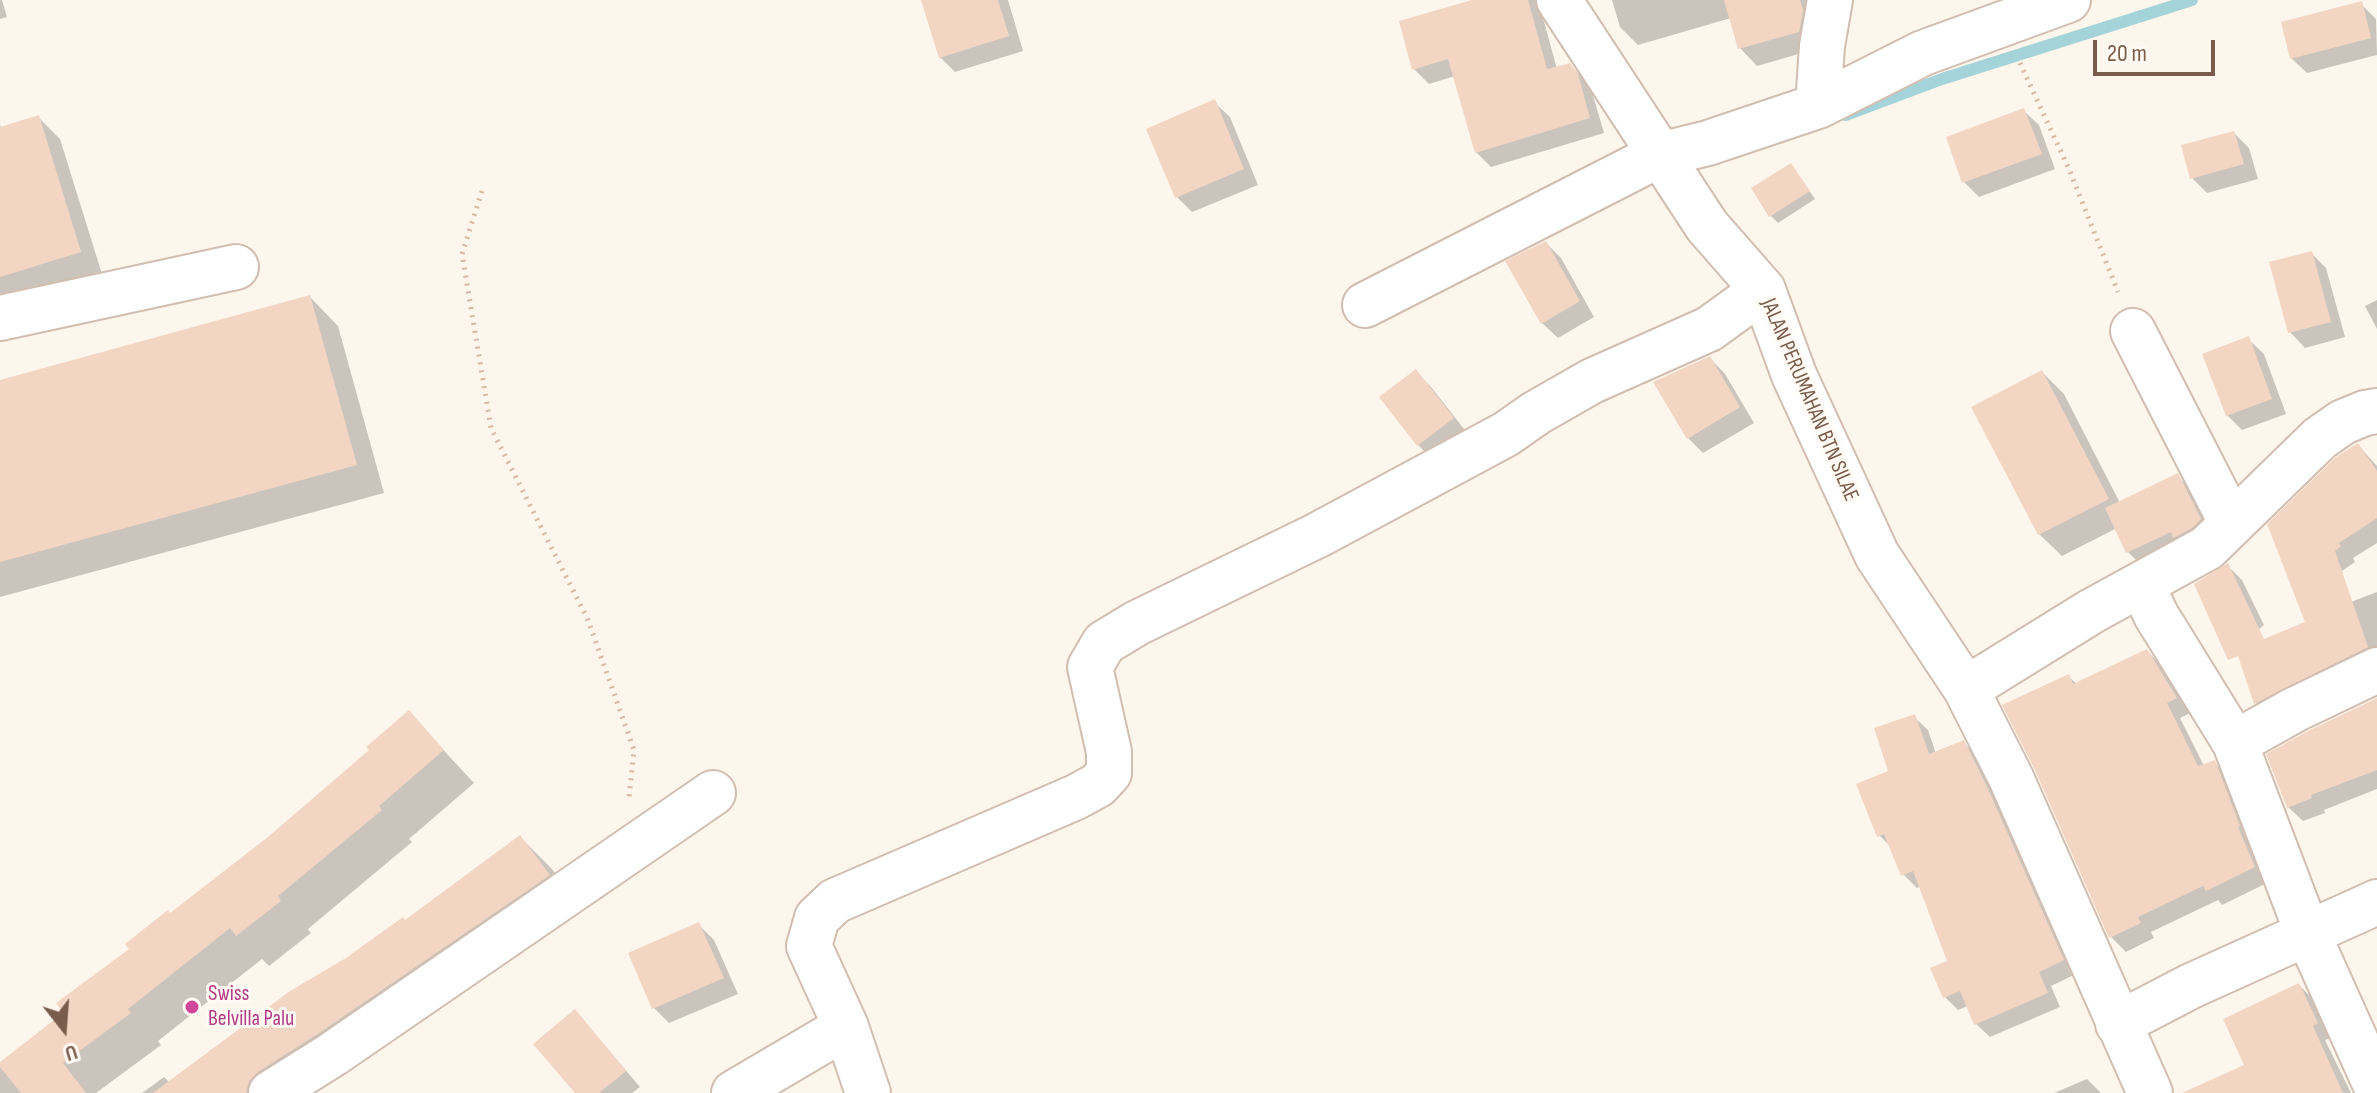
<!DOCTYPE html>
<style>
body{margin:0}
#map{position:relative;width:2377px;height:1093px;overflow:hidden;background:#fdf6ec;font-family:"Sofia Sans Condensed",sans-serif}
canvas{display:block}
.north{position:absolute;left:24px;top:989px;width:80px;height:80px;-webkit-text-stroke:6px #fffaf3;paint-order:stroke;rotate:163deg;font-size:22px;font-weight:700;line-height:32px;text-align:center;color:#7a5c4d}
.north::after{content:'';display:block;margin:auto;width:28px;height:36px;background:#7a5c4d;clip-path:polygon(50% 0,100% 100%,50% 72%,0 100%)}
.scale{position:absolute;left:2093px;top:40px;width:122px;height:36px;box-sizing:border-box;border:4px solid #7a5c4d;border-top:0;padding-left:10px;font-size:24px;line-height:28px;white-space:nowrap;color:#7a5c4d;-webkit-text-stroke:6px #fffaf3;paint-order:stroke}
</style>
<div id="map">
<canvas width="2377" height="1093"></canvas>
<div class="north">U</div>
<div class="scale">20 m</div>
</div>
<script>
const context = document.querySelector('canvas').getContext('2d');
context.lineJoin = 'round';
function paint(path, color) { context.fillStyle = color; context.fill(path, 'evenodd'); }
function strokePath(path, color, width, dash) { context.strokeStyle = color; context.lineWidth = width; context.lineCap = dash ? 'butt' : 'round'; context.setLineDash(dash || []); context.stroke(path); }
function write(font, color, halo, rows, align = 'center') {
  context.font = font + ' "Sofia Sans Condensed",sans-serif'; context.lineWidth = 6; context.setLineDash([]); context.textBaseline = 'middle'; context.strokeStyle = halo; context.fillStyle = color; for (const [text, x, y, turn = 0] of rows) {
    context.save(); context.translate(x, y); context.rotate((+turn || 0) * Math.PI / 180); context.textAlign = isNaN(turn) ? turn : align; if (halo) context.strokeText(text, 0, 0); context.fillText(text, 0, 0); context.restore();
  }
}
const shadow = new Path2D(`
 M 0,0 L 2,0 L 7,17 L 0,19 Z
 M 937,0 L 1008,0 L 1023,51 L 955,72 L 940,57 Z
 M 1479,0 L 1536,0 L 1539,3 L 1557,69 L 1570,65 L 1585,80 L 1592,92 L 1604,133 L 1491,167 L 1476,152 L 1455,76 L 1429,84 L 1414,69 Z
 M 1612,0 L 1812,0 L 1816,49 L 1757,66 L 1740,48 L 1731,18 L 1638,45 L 1620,27 Z
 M 2361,4 L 2376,19 L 2377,55 L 2307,73 L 2291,58 Z
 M 1214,102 L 1230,117 L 1258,185 L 1192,212 L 1177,197 Z
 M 2023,110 L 2039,125 L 2055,169 L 1979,197 L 1964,182 Z
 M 38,117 L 60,139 L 102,274 L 0,305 L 0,124 L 1,129 Z
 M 2234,133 L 2249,148 L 2258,179 L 2207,193 L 2192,178 Z
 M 1791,165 L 1815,199 L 1778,223 L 1771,216 Z
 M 1546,243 L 1561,258 L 1594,317 L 1558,338 L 1542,323 Z
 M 2311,253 L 2326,268 L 2345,337 L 2305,348 L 2290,332 Z
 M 310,297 L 338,326 L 384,493 L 0,597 L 0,382 Z
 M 2377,300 L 2377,329 L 2365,306 Z
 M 2248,339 L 2264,354 L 2286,414 L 2242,430 L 2227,415 Z
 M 1710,358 L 1725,374 L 1754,423 L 1703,453 L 1688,438 Z
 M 1416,372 L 1431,387 L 1468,434 L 1433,460 L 1418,445 Z
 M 2042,372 L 2064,394 L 2120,503 L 2177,476 L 2193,491 L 2215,535 L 2143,567 L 2128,552 L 2117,528 L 2062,556 L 2039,534 Z
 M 2358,445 L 2377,466 L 2377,543 L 2353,558 L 2355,562 L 2306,596 Z
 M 2227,565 L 2242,580 L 2264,625 L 2238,645 L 2261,636 L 2266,641 L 2307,623 L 2306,619 L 2377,592 L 2377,663 L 2270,717 L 2256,703 L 2236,644 L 2233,646 L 2218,631 L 2197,584 Z
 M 2147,651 L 2162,666 L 2190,713 L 2180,718 L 2204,766 L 2214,762 L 2229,777 L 2269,882 L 2222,905 L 2218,900 L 2151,932 L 2154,938 L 2126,952 L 2111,937 L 2036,767 L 2068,676 L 2077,684 Z
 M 2377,700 L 2377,789 L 2324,810 L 2325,813 L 2303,821 L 2288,807 Z
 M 409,713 L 474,783 L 409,839 L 412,842 L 308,929 L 311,933 L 269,966 L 262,959 L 158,1041 L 161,1045 L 96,1093 L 0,1093 L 0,1065 L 66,1013 L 170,915 L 269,839 L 372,750 Z
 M 1914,717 L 1928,730 L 1936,754 L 1963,742 L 1977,756 L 2076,974 L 2051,986 L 2060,1007 L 1990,1037 L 1976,1024 L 1968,1006 L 1958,1010 L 1945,997 L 1950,962 L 1921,886 L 1917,888 L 1903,874 L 1893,849 L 1879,835 L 1891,772 Z
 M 520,837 L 552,869 L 580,907 L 305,1093 L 142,1093 L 164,1077 L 170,1083 L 406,922 Z
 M 699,925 L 714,940 L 738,994 L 669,1023 L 654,1008 Z
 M 2299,985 L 2313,999 L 2331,1038 L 2325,1040 L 2351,1093 L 2187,1093 L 2247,1066 Z
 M 589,1027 L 640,1087 L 632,1093 L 577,1093 Z
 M 2087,1079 L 2101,1093 L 2054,1093 Z`);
const stream = new Path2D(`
 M 1846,115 L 1942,79 L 2192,0`);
const building = new Path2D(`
 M 921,0 L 998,0 L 1009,36 L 939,58 Z
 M 1472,0 L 1528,0 L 1547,69 L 1570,63 L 1578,74 L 1590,118 L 1475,153 L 1448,59 L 1412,70 L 1399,21 Z
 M 1724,0 L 1800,0 L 1803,10 L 1799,32 L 1738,49 Z
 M 2362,1 L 2371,38 L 2290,59 L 2281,22 Z
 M 1215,99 L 1244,169 L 1175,198 L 1146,129 Z
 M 2024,108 L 2042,154 L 1962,183 L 1946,137 Z
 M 39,115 L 81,252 L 0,277 L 0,127 Z
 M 2234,131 L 2244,164 L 2190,179 L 2181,145 Z
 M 1791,163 L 1810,191 L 1769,217 L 1751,188 Z
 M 1546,241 L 1580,301 L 1541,324 L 1505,261 Z
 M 2312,251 L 2331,322 L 2288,333 L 2269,262 Z
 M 310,295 L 357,465 L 0,562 L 0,380 Z
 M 2249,336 L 2272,399 L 2226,416 L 2202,354 Z
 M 1710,356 L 1740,407 L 1687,439 L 1653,382 Z
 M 1416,369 L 1454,418 L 1417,446 L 1379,397 Z
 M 2042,370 L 2109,499 L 2038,535 L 1971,407 Z
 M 2358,443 L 2377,471 L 2377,518 L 2339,543 L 2341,546 L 2335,551 L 2368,647 L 2254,704 L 2238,656 L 2228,660 L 2194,584 L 2228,563 L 2264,639 L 2305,622 L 2267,524 L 2336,457 Z
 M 2178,473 L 2201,519 L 2192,528 L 2173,538 L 2171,532 L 2126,553 L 2105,508 Z
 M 2147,649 L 2177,698 L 2167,703 L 2198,766 L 2215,760 L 2240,826 L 2238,827 L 2255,867 L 2206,891 L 2203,886 L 2138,917 L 2141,923 L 2109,938 L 2034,768 L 2002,705 L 2069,674 L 2073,684 Z
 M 2377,698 L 2377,770 L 2311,795 L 2312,798 L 2287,808 L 2266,754 L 2306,732 Z
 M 409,710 L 444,750 L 379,806 L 382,810 L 278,896 L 281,901 L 236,936 L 230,928 L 128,1009 L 131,1013 L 63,1063 L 86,1093 L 21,1093 L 0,1067 L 0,1062 L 63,1013 L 56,1003 L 129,949 L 125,944 L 168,910 L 170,913 L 268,837 L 369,750 L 366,747 Z
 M 1915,714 L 1929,754 L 1964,740 L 1988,789 L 2064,960 L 2039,972 L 2048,993 L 1974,1025 L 1960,991 L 1943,998 L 1930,968 L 1947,961 L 1913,871 L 1901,876 L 1884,834 L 1877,837 L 1856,784 L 1888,771 L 1874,728 Z
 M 520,835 L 550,875 L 319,1033 L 258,1072 L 249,1081 L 246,1093 L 153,1093 L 290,991 L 346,958 L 403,917 L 405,920 Z
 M 699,922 L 724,978 L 652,1009 L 628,953 Z
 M 2299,983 L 2318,1023 L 2313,1026 L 2343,1093 L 2182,1093 L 2244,1065 L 2223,1019 Z
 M 575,1009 L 626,1071 L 599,1093 L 575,1093 L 533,1044 Z`);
const path = new Path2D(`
 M 2020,63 L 2069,169 L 2118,292
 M 482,191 L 462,254 L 491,428 L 588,620 L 634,750 L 629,798`);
const minor = new Path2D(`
 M 1559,0 L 1707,226 L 1763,290 L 1794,375 L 1877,555 L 1966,689 L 2011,778 L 2150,1093
 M 1818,106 L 1822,46 L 1830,0
 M 1365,305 L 1659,155 L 1708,143 L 1818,106 L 1923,53 L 2068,0
 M 0,318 L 236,267
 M 2133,331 L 2232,524
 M 2142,585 L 2156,615 L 2235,743 L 2307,932 L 2377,1088
 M 1966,689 L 2092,611 L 2207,548 L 2320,438 L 2343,422 L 2365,413 L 2377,411
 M 2235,743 L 2294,710 L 2377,670
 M 2118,1024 L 2191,986 L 2377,902
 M 271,1093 L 333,1054 L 713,793
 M 734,1093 L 846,1027
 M 868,1093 L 846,1027 L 809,946 L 817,918 L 835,901 L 1076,797 L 1098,785 L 1109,773 L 1109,752 L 1090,667 L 1104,643 L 1137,623 L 1318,535 L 1506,434 L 1536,413 L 1592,381 L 1709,329 L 1763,290`);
const markers = [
 [192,1007,8,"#d1479c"]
];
const streetNames = [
 ["JALAN PERUMAHAN BTN SILAE",1809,400,67]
];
const hotelNames = [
 ["Swiss",208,994],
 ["Belvilla Palu",208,1019]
];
paint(shadow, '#0003');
strokePath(stream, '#a5d3da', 12);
paint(building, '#f3d5c3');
strokePath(minor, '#d1beb0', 48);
strokePath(path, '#d9b8a5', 5, [2, 6]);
strokePath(minor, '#fff', 44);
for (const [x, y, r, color] of markers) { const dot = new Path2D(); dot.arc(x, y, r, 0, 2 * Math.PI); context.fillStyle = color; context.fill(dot); strokePath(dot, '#fffaf3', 3); }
write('22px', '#7a5c4d', '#fffaf3', streetNames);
write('22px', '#b23c85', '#fffaf3', hotelNames, 'left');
</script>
